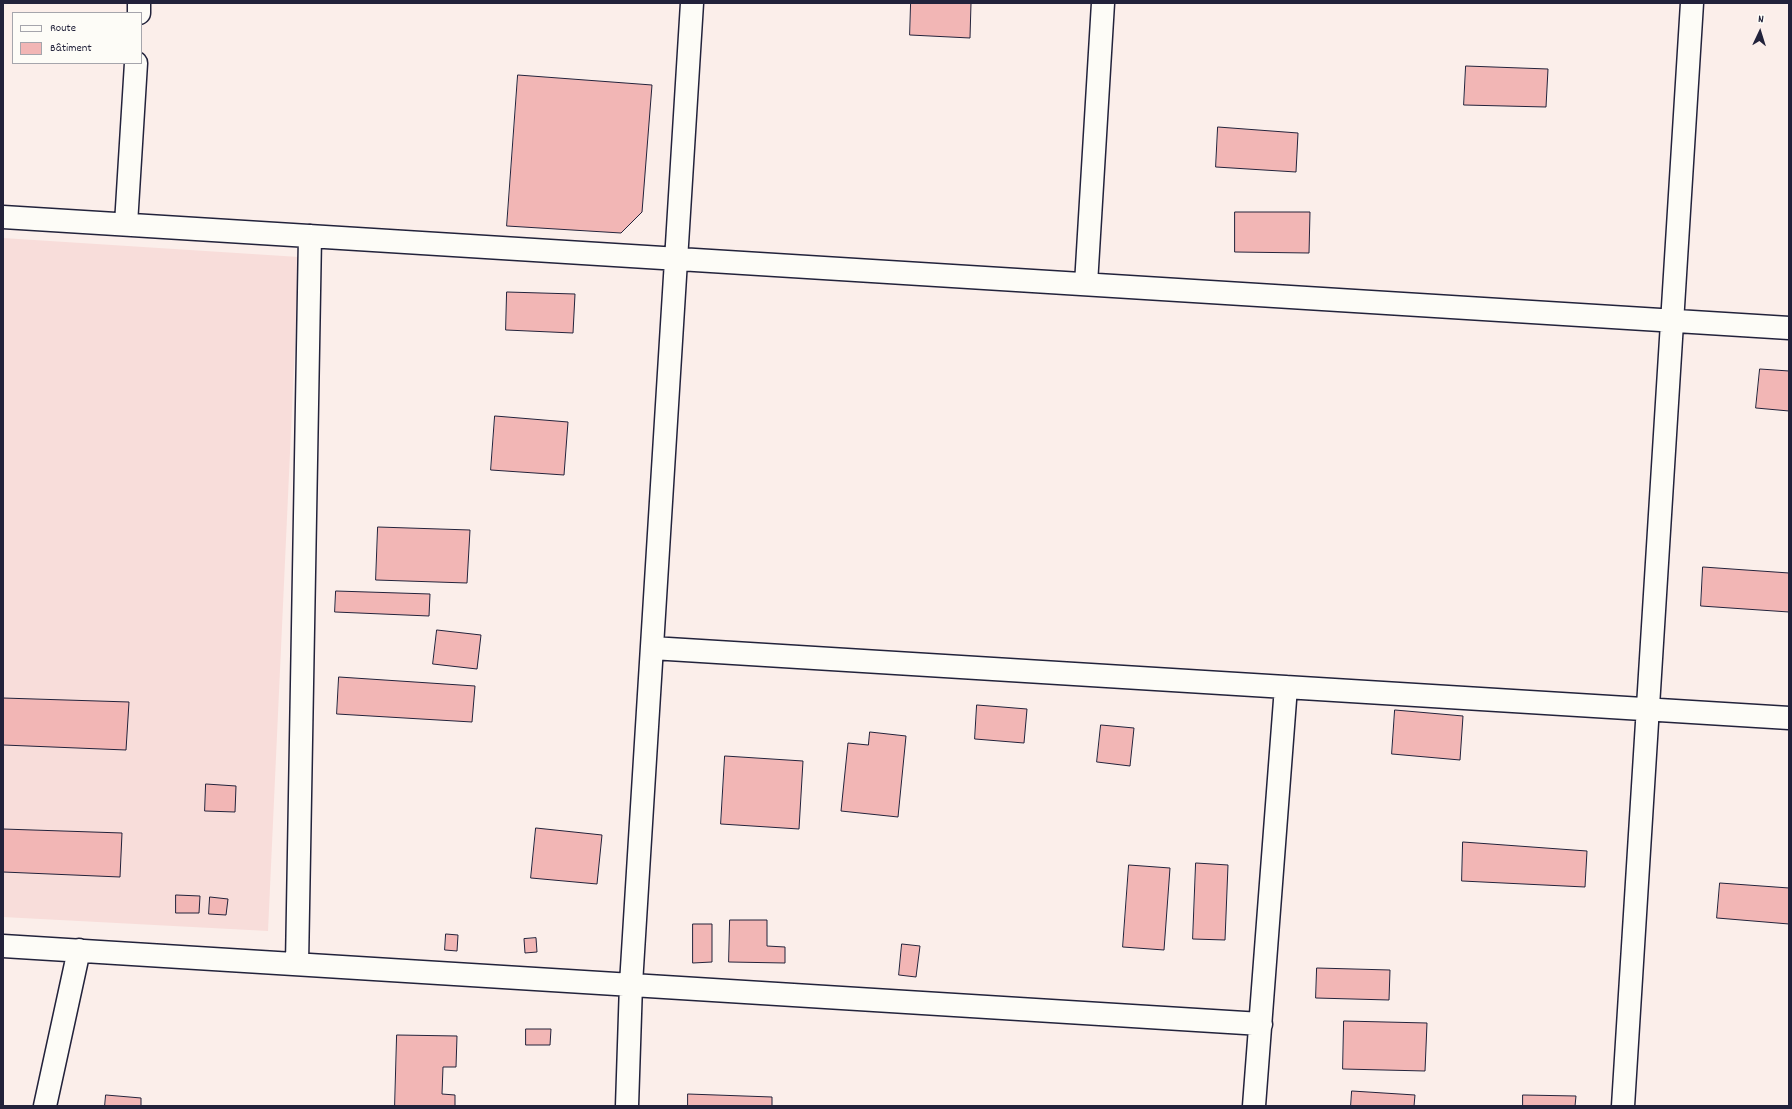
<!DOCTYPE html>
<meta charset="utf-8">
<style>
body{margin:0}
#map{position:relative;width:1792px;height:1109px;overflow:hidden;background:#fbeeea;font-family:Dekko,sans-serif}
canvas{display:block}
.frame{position:absolute;inset:0;border:4px solid #22223b;pointer-events:none}
.legend{position:absolute;left:12px;top:12px;width:130px;height:52px;box-sizing:border-box;background:#fdfcf7;border:1px solid #a5a5ac;margin:0;padding:5px 7px;list-style:none;font-size:12px;color:#22223b}
.legend li{display:flex;align-items:center;gap:8px;height:20px}
.legend b{width:20px;border:1px solid #a5a5ac}
.north{position:absolute;left:1740px;top:12px;width:40px;height:40px;-webkit-text-stroke:3px #fdfcf7;paint-order:stroke;rotate:4deg;font-size:11px;font-weight:700;line-height:16px;text-align:center;color:#22223b}
.north::after{content:'';display:block;margin:auto;width:14px;height:18px;background:#22223b;clip-path:polygon(50% 0,100% 100%,50% 72%,0 100%)}
</style>
<div id="map">
<canvas width="1792" height="1109"></canvas>
<div class="frame"></div>
<ul class="legend">
<li><b style="height:5px;background:#fdfcf7"></b>Route</li>
<li><b style="height:11px;background:#f2b6b5"></b>Bâtiment</li>
</ul>
<div class="north">N</div>
</div>
<script>
const context = document.querySelector('canvas').getContext('2d');
context.lineJoin = 'round';
function paint(path, color) { context.fillStyle = color; context.fill(path, 'evenodd'); }
function strokePath(path, color, width, dash) { context.strokeStyle = color; context.lineWidth = width; context.lineCap = dash ? 'butt' : 'round'; context.setLineDash(dash || []); context.stroke(path); }
const built = new Path2D(`
 M 3,238 L 299,257 L 268,931 L 3,917 Z`);
const building = new Path2D(`
 M 911,3 L 971,3 L 970,38 L 910,35 Z
 M 1466,66 L 1548,69 L 1546,107 L 1464,105 Z
 M 518,75 L 652,85 L 642,212 L 621,233 L 507,226 Z
 M 1218,127 L 1298,133 L 1296,172 L 1216,167 Z
 M 1235,212 L 1310,212 L 1309,253 L 1235,252 Z
 M 507,292 L 575,294 L 573,333 L 506,330 Z
 M 1760,369 L 1789,371 L 1789,411 L 1756,408 Z
 M 495,416 L 568,422 L 564,475 L 491,470 Z
 M 378,527 L 470,530 L 467,583 L 376,580 Z
 M 1703,567 L 1789,573 L 1789,612 L 1701,606 Z
 M 336,591 L 430,594 L 429,616 L 335,612 Z
 M 437,630 L 481,635 L 477,669 L 433,664 Z
 M 339,677 L 475,686 L 472,722 L 337,714 Z
 M 3,698 L 129,702 L 126,750 L 3,745 Z
 M 977,705 L 1027,709 L 1024,743 L 975,739 Z
 M 1395,710 L 1463,716 L 1460,760 L 1392,754 Z
 M 1101,725 L 1134,728 L 1130,766 L 1097,762 Z
 M 870,732 L 906,736 L 898,817 L 841,811 L 848,743 L 868,745 Z
 M 725,756 L 803,761 L 799,829 L 721,824 Z
 M 206,784 L 236,786 L 235,812 L 205,811 Z
 M 536,828 L 602,835 L 597,884 L 531,878 Z
 M 3,829 L 122,833 L 120,877 L 3,872 Z
 M 1463,842 L 1587,851 L 1585,887 L 1462,881 Z
 M 1196,863 L 1228,865 L 1225,940 L 1193,939 Z
 M 1129,865 L 1170,868 L 1164,950 L 1123,947 Z
 M 1720,883 L 1789,888 L 1789,924 L 1717,918 Z
 M 176,895 L 200,896 L 199,913 L 176,913 Z
 M 210,897 L 228,899 L 226,915 L 209,914 Z
 M 730,920 L 767,920 L 767,946 L 785,947 L 785,963 L 729,962 Z
 M 693,924 L 712,924 L 712,962 L 693,963 Z
 M 446,934 L 458,935 L 457,951 L 445,950 Z
 M 536,938 L 537,952 L 525,953 L 524,939 Z
 M 902,944 L 920,946 L 916,977 L 899,975 Z
 M 1317,968 L 1390,970 L 1389,1000 L 1316,998 Z
 M 1344,1021 L 1427,1023 L 1425,1071 L 1343,1069 Z
 M 526,1029 L 551,1029 L 550,1045 L 526,1045 Z
 M 397,1035 L 457,1036 L 456,1067 L 443,1067 L 442,1094 L 455,1095 L 455,1106 L 395,1106 Z
 M 1352,1091 L 1415,1095 L 1414,1106 L 1351,1106 Z
 M 688,1094 L 772,1097 L 772,1106 L 688,1106 Z
 M 106,1095 L 141,1098 L 141,1106 L 105,1106 Z
 M 1523,1095 L 1576,1096 L 1575,1106 L 1523,1106 Z`);
const street = new Path2D(`
 M 139,13 L 139,3
 M 3,217 L 1789,328
 M 126,224 L 136,63
 M 1086,284 L 1103,3
 M 652,648 L 1789,718
 M 3,946 L 1261,1024
 M 297,964 L 310,236
 M 45,1106 L 79,950
 M 627,1106 L 631,984 L 692,3
 M 1254,1106 L 1286,687
 M 1623,1106 L 1692,3`);
paint(built, '#f8ddda');
paint(building, '#f2b6b5');
strokePath(building, '#22223b', 1);
strokePath(street, '#22223b', 25);
strokePath(street, '#fdfcf7', 22);
</script>
